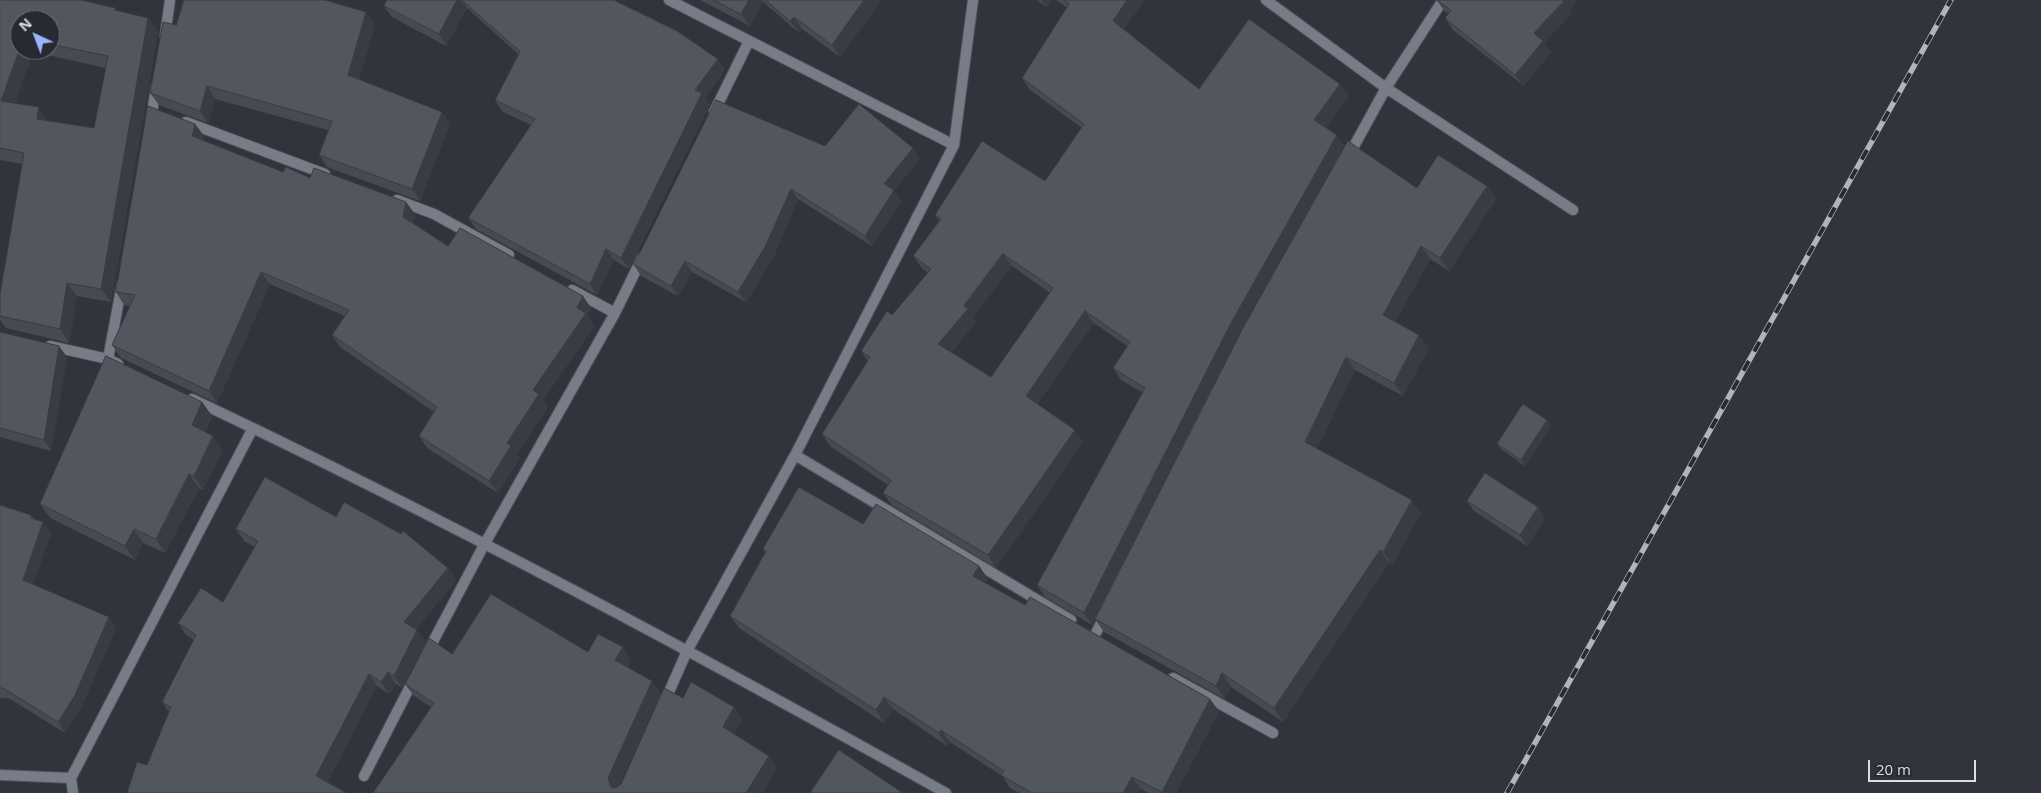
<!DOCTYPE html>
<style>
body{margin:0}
#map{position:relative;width:2041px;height:793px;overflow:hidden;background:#31343c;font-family:"Open Sans",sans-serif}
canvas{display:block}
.north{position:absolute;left:10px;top:10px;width:50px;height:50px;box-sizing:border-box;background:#272a32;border:1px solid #6f7279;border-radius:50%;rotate:317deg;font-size:14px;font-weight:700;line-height:20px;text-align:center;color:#dcdee4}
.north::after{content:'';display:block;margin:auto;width:18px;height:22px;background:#9ab5fd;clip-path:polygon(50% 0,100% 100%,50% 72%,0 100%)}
.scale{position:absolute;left:1868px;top:760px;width:108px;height:22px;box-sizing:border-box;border:2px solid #dcdee4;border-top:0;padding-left:6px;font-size:15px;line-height:18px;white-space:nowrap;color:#dcdee4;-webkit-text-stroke:4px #272a32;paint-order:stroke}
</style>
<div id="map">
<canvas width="2041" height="793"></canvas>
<div class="north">N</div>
<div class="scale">20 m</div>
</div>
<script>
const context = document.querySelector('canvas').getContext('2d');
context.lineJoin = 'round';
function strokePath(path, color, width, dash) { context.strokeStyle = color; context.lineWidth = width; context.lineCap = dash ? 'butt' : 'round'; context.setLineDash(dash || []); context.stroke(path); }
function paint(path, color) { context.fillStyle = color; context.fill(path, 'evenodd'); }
const street = new Path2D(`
 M 669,0 L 954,145
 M 1266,0 L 1386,88 L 1443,0
 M 165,36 L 170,0
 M 714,112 L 749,41
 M 151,119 L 156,87
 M 186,122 L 325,174
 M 1348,157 L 1386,88 L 1573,210
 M 397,200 L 434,214 L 509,255
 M 572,290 L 615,313 L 642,258
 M 50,346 L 108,359 L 118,364
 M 108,359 L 122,284
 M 192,399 C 448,520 699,655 946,793
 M 795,455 L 1071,620
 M 1095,635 L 1106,613
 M 427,653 L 484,545 L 615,313
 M 1173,678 L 1273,733
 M 665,701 L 687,651 L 795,455 L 954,145 L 973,0
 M 0,775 L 71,778
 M 364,776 L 415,677
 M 73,793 L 71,778 L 253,428`);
const rail = new Path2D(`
 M 1507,793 L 1951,0`);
const wall = new Path2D(`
 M 0,0 L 118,11 L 148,18 L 158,31 L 111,302 L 77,296 L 69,343 L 6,328 L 0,320 L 0,294 L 22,164 L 0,160 ZM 20,20 L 50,20 L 50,50 L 20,50 ZM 33,52 L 106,68 L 94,128 L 48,121 L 15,103 Z
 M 387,0 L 614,0 L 718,59 L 725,70 L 705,98 L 710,104 L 629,269 L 614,260 L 597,295 L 476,229 L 468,218 L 531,125 L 503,112 L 495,100 L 518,54 L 467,8 L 446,46 L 392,17 L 384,6 Z
 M 700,0 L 880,0 L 881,1 L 840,57 L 802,29 L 799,33 L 763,2 L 750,26 Z
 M 1037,0 L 1052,0 L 1046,7 Z
 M 1056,0 L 1144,0 L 1124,29 L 1199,89 L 1340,84 L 1349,96 L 1326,127 L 1345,146 L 1417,188 L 1487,186 L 1496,199 L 1449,271 L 1430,259 L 1395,322 L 1429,348 L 1403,396 L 1355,370 L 1317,449 L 1421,513 L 1392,565 L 1389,563 L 1283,722 L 1231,687 L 1225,699 L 1104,632 L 1095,619 L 1092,625 L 1045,597 L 1037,585 L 1143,393 L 1121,380 L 1113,368 L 1127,346 L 1094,323 L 1037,404 L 1083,442 L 996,568 L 892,505 L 883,493 L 888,485 L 830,446 L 822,434 L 868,361 L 861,351 L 928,273 L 922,268 L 913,256 L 939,221 L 935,215 L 1045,181 L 1082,128 L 1030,90 L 1022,78 L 1067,8 ZM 1012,266 L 1050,293 L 991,377 L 951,352 L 976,322 L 973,317 Z
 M 1437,0 L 1577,0 L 1570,9 L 1572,13 L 1544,43 L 1551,52 L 1524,86 L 1453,30 L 1445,18 L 1449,14 L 1444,11 Z
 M 375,24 L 359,79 L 450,124 L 420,201 L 327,167 L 319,155 L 328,130 L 215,99 L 208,123 L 159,105 L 150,93 Z
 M 195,124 L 204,136 L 203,140 L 283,172 L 310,178 L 415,214 L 413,223 L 448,246 L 591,308 L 588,316 L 594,326 L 543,400 L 548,406 L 517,454 L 520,458 L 498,493 L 427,448 L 419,436 L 434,412 L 340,347 L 332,335 L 345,316 L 270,284 L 217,403 L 121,358 L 112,345 L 130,306 L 124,305 L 116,292 Z
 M 825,146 L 920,159 L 894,190 L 901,201 L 872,246 L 798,199 L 774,256 L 746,302 L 692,272 L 678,296 L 641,276 L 634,265 Z
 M 0,332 L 67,357 L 51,451 L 0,437 Z
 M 202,402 L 212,416 L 205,432 L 223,450 L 203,490 L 199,488 L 165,553 L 143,543 L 135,560 L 50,518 L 40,504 Z
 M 1547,420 L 1551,426 L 1525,466 L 1501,449 L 1497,444 Z
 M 1467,501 L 1538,507 L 1545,518 L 1527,546 L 1474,511 Z
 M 0,505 L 31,515 L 34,519 L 51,533 L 33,585 L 116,628 L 82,706 L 65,733 L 10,699 L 0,698 Z
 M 336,517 L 448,568 L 456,580 L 416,629 L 426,642 L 402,688 L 396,684 L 389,694 L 377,686 L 147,765 L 169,712 L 162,702 L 194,640 L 186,635 L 178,623 L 223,602 L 255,547 L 244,541 L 236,529 Z
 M 863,524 L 979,566 L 988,579 L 985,583 L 1219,711 L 1176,793 L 1148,793 L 1141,789 L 1138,793 L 1019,793 L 1010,788 L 1002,776 L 950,742 L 947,746 L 893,709 L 884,723 L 739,628 L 730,616 L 765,553 L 763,549 Z
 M 623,647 L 631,659 L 627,667 L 661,693 L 619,785 L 621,784 L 683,698 L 734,707 L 742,719 L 734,734 L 769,756 L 777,768 L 762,793 L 373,793 L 431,707 L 414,696 L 405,684 L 452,654 L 588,652 Z`);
const shadedWall = new Path2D(`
 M 457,0 L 461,0 L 467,8 L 446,46 L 439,34 Z
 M 749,0 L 762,0 L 763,2 L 750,26 L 741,14 Z
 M 864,0 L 880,0 L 881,1 L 840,57 L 832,45 Z
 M 1041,0 L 1052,0 L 1046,7 Z
 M 1127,0 L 1144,0 L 1122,33 L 1113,21 Z
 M 1562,0 L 1577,0 L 1570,9 L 1572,13 L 1544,43 L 1551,52 L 1524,86 L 1515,75 L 1534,33 Z
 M 366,12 L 375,24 L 357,87 L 348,75 Z
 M 794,17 L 802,29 L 799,33 L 790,21 Z
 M 148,18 L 158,31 L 111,302 L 101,289 Z
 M 20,48 L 20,50 L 32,50 L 33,52 L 11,115 L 1,101 Z
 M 718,59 L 725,70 L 705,98 L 710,104 L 629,269 L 621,258 L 695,90 Z
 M 1340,84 L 1349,96 L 1323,132 L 1314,120 Z
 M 207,86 L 215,99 L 208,123 L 200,111 Z
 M 39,107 L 48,121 L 37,119 Z
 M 442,112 L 450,124 L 420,201 L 412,189 Z
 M 195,124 L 204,136 L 200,148 L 192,136 Z
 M 1337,135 L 1345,147 L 1240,335 L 1092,625 L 1084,613 L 1231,323 Z
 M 913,148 L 920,159 L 891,194 L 884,184 Z
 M 1487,186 L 1496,199 L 1449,271 L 1440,258 Z
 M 791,189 L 798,199 L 774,256 L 746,302 L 738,292 Z
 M 894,190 L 901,201 L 872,246 L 865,236 Z
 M 406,202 L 415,214 L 411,229 L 403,217 Z
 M 1421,246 L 1430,259 L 1392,328 L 1383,315 Z
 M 606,249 L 614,260 L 597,295 L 590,284 Z
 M 1003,254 L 1012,266 L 973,317 L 976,322 L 947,356 L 938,344 L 964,306 Z
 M 685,261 L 692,272 L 678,296 L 671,286 Z
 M 261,272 L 270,284 L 217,403 L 209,391 Z
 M 67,283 L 77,296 L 69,343 L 60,329 Z
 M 583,296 L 591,308 L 588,316 L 594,326 L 543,400 L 548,406 L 517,454 L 520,458 L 498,493 L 489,481 L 533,390 L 577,308 Z
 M 1085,311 L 1094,323 L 1034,408 L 1026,396 Z
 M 1419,335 L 1429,348 L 1403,396 L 1394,383 Z
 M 59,346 L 67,357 L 51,451 L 44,440 Z
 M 1346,357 L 1355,370 L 1314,455 L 1305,442 Z
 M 202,402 L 212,416 L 201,439 L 192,425 Z
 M 1547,420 L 1551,426 L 1525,466 L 1521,460 Z
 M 1075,430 L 1083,442 L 996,568 L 988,555 Z
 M 213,436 L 223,450 L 203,490 L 194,476 Z
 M 189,474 L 199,488 L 165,553 L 156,539 Z
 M 1412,500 L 1421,513 L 1392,565 L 1383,552 Z
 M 1538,507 L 1545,518 L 1527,546 L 1520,535 Z
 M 43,522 L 51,533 L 31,591 L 23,580 Z
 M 134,529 L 143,543 L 135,560 L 125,546 Z
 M 1380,550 L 1389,563 L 1283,722 L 1274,708 Z
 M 979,566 L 988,579 L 981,589 L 973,576 Z
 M 448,568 L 456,580 L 413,634 L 404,622 Z
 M 109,617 L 116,628 L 82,706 L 65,733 L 58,722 Z
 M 417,630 L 426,642 L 402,688 L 394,676 Z
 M 623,647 L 631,659 L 623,672 L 615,660 Z
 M 388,672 L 396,684 L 389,694 L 381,682 Z
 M 1222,673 L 1231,687 L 1225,699 L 1216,686 Z
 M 369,674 L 377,686 L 325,788 L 316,776 Z
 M 652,681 L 661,693 L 617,790 L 611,787 L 608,778 Z
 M 884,697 L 893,709 L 884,723 L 876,710 Z
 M 1210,699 L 1219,711 L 1176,793 L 1162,793 L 1162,792 Z
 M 734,707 L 742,719 L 731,739 L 723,727 Z
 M 941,730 L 950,742 L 947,746 L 939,733 Z
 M 769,756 L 777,768 L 762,793 L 746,793 Z
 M 1132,777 L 1141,789 L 1138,793 L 1123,793 Z`);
const building = new Path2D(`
 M 0,0 L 81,0 L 116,8 L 115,10 L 148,18 L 101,289 L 67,283 L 60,329 L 0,316 L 0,294 L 24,153 L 0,148 ZM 20,20 L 50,20 L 50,44 L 108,56 L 94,128 L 37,119 L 39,107 L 1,101 L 20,48 Z
 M 184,0 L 325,0 L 366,12 L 348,75 L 442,112 L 412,189 L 319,155 L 332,121 L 207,86 L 200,111 L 150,93 L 163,22 L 176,25 Z
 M 387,0 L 457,0 L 439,34 L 384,6 Z
 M 462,0 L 614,0 L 677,31 L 718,59 L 695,90 L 702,93 L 621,258 L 606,249 L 590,284 L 468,218 L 535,119 L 495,100 L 520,52 Z
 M 714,0 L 749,0 L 741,14 Z
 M 766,0 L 864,0 L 832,45 L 794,17 L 790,21 Z
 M 1065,0 L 1127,0 L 1113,21 L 1199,89 L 1249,19 L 1340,84 L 1314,120 L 1337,135 L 1231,323 L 1084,613 L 1037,585 L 1145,388 L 1113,368 L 1130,342 L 1085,311 L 1026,396 L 1075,430 L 988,555 L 883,493 L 891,480 L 822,434 L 870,357 L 861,351 L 887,311 L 892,315 L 931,269 L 913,256 L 941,219 L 935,215 L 982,141 L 1045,181 L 1084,124 L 1022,78 L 1069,4 ZM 1003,254 L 1053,288 L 991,377 L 938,344 L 968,309 L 964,306 Z
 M 1437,0 L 1563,0 L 1564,1 L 1534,33 L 1543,41 L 1515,75 L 1445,18 L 1451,11 Z
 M 716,100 L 825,146 L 859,104 L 913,148 L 884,184 L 894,190 L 865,236 L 791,189 L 766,245 L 738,292 L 685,261 L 671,286 L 634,265 Z
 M 148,106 L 195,124 L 192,136 L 283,172 L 286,167 L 310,178 L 314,168 L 406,202 L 403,217 L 448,246 L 460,228 L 583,296 L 577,308 L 586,313 L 533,390 L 539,394 L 507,443 L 511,446 L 489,481 L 419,436 L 437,407 L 332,335 L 349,310 L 261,272 L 209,391 L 112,345 L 135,295 L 116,292 Z
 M 1348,141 L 1417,188 L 1438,155 L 1487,186 L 1440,258 L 1421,246 L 1383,315 L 1419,335 L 1394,383 L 1346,357 L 1305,442 L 1412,500 L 1383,552 L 1380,550 L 1274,708 L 1222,673 L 1216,686 L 1095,619 L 1243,328 Z
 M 0,332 L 59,346 L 44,440 L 0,428 Z
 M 106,356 L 202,402 L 192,425 L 213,436 L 194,476 L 189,474 L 156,539 L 134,529 L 125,546 L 40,504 Z
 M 1523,404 L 1547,420 L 1521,460 L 1497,444 Z
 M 1485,473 L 1538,507 L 1520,535 L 1467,501 Z
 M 265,477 L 336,517 L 344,502 L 401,534 L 403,531 L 448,568 L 404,622 L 417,630 L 394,676 L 388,672 L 381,682 L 369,674 L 316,776 L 347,793 L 127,793 L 137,762 L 147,765 L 171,707 L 162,702 L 196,635 L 178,623 L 201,588 L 223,602 L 258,541 L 236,529 Z
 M 799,487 L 863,524 L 876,504 L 979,566 L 973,576 L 1025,605 L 1030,597 L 1210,699 L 1162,792 L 1132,777 L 1123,793 L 1032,793 L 1001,775 L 1004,771 L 941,730 L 939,733 L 884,697 L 876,710 L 730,616 L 766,551 L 763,549 Z
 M 0,505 L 31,515 L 31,518 L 43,522 L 23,580 L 109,617 L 75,695 L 58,722 L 3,688 L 0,688 Z
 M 491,594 L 588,652 L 598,634 L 623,647 L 615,660 L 652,681 L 608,778 L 611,787 L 616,788 L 621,784 L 664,688 L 683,698 L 691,682 L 734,707 L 723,727 L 769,756 L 746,793 L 373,793 L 434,703 L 405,684 L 429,638 L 452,654 Z
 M 839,750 L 903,793 L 810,793 Z`);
strokePath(street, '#505259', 12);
strokePath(street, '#787c86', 10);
strokePath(rail, '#b1b4ba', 5.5);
strokePath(rail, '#272a32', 4, [11]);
paint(wall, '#474a52');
paint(shadedWall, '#393c42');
paint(building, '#52565f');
strokePath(building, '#393c42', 1);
</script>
